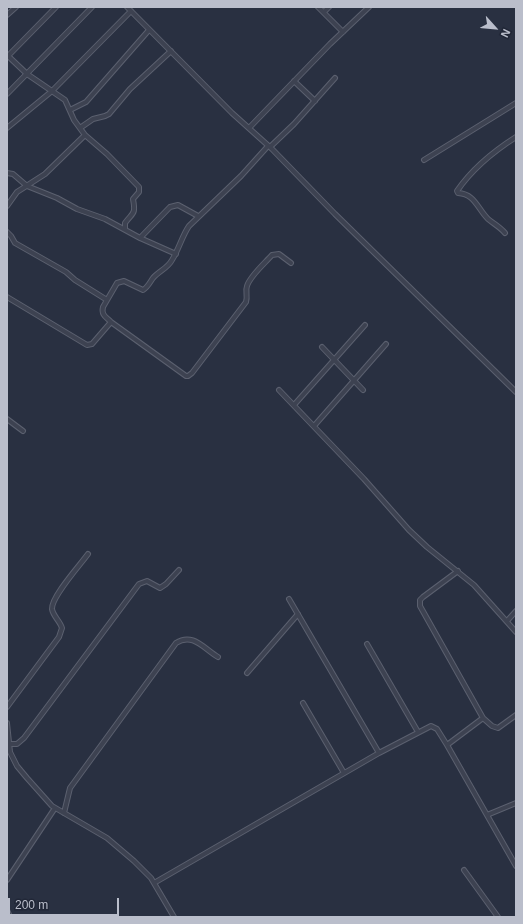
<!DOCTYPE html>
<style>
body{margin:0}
#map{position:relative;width:523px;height:924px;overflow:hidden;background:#293041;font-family:Arial,sans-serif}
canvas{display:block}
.frame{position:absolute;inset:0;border:8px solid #babecb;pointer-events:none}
.north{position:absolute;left:475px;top:8px;width:40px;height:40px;-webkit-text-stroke:3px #212737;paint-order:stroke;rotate:117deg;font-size:11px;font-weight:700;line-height:16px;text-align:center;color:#babecb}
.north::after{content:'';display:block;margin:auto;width:14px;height:18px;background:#babecb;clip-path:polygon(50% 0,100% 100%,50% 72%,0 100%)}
.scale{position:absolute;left:8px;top:898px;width:111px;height:18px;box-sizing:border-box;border:2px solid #babecb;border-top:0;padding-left:5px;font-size:12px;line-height:14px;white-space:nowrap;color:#babecb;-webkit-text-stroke:3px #212737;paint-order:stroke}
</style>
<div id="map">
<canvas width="523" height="924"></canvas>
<div class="frame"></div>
<div class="north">N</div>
<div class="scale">200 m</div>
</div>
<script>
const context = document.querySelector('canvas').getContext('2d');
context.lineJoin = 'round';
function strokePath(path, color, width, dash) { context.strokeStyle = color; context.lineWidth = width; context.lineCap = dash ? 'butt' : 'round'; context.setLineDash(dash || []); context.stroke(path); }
const minor = new Path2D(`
 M 127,7 L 232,113 L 272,149 L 335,214 L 516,392
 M 318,7 L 343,32
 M 324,12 L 329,7
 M 7,15 L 16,7
 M 7,55 L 27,74 L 65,100 L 74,120 L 85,135 L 45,174 L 17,192 L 7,206
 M 7,57 L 56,7
 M 294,81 L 315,101
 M 7,94 L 92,7
 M 70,110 L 86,102 L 149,30
 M 7,128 L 52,91 L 131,11
 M 80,128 L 93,119 L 105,116 L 109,114 L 130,89 L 171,51
 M 249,128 L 330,44 L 369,7
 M 85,135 L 107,154 L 139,187 L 139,192 L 133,199 C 136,215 133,212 125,223 L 125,229
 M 270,147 L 294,124 L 335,78
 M 424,160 L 516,103
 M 7,173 L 13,174 L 27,186 L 57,198 L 77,209 L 105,219 L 140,238 L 176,254
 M 7,232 L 11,236 L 15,243 L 66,272 L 75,280 L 107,300
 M 505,233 C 500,227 494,224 488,219 C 477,208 475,194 458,193 L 457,191 C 472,169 494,151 516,137
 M 140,238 L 170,207 L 178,205 L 198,216
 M 7,297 L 87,345 L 92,344 L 111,322 C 106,317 101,315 103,307 L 117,283 L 124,281 L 143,290 C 148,287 150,282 153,278 C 159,271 168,268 172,260 C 179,249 182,236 189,226 L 241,176 L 268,146
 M 111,322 L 186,376 L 188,376 L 192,373 L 246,302 C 248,296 245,291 247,286 C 250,276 265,263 272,255 L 279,254 L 291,263
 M 322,347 L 363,390
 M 279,390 L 364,479 L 409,530 L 427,547 L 474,585 L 516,632
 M 294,405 L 365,325
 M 7,419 L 23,431
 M 314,426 L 386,344
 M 458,571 L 423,597 L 420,600 L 420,606 L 483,718 L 492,726 L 498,728 L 516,715
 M 289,599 L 379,753
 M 507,621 L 516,611
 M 367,644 L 418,732
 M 247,673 L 298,614
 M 303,703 L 344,773
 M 7,707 L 59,637 L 62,628 C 60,621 53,616 52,609 C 51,597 80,565 88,554
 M 7,723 L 10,752 L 17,766 L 27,778 L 52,806 L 107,838 L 134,861 L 151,878 L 174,917
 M 9,744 L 17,744 L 24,738 L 139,584 L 147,581 L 160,588 L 166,584 L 179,570
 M 447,745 L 483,718
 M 64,813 L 70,788 L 176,643 C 193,632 204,649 218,657
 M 487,815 L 516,803
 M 464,870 L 498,917
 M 7,880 L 55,808
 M 154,883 L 379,753 L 431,726 L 437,729 L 447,745 L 516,866
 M 7,910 L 10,917`);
strokePath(minor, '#5b606f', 6);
strokePath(minor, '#3d4251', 4);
</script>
